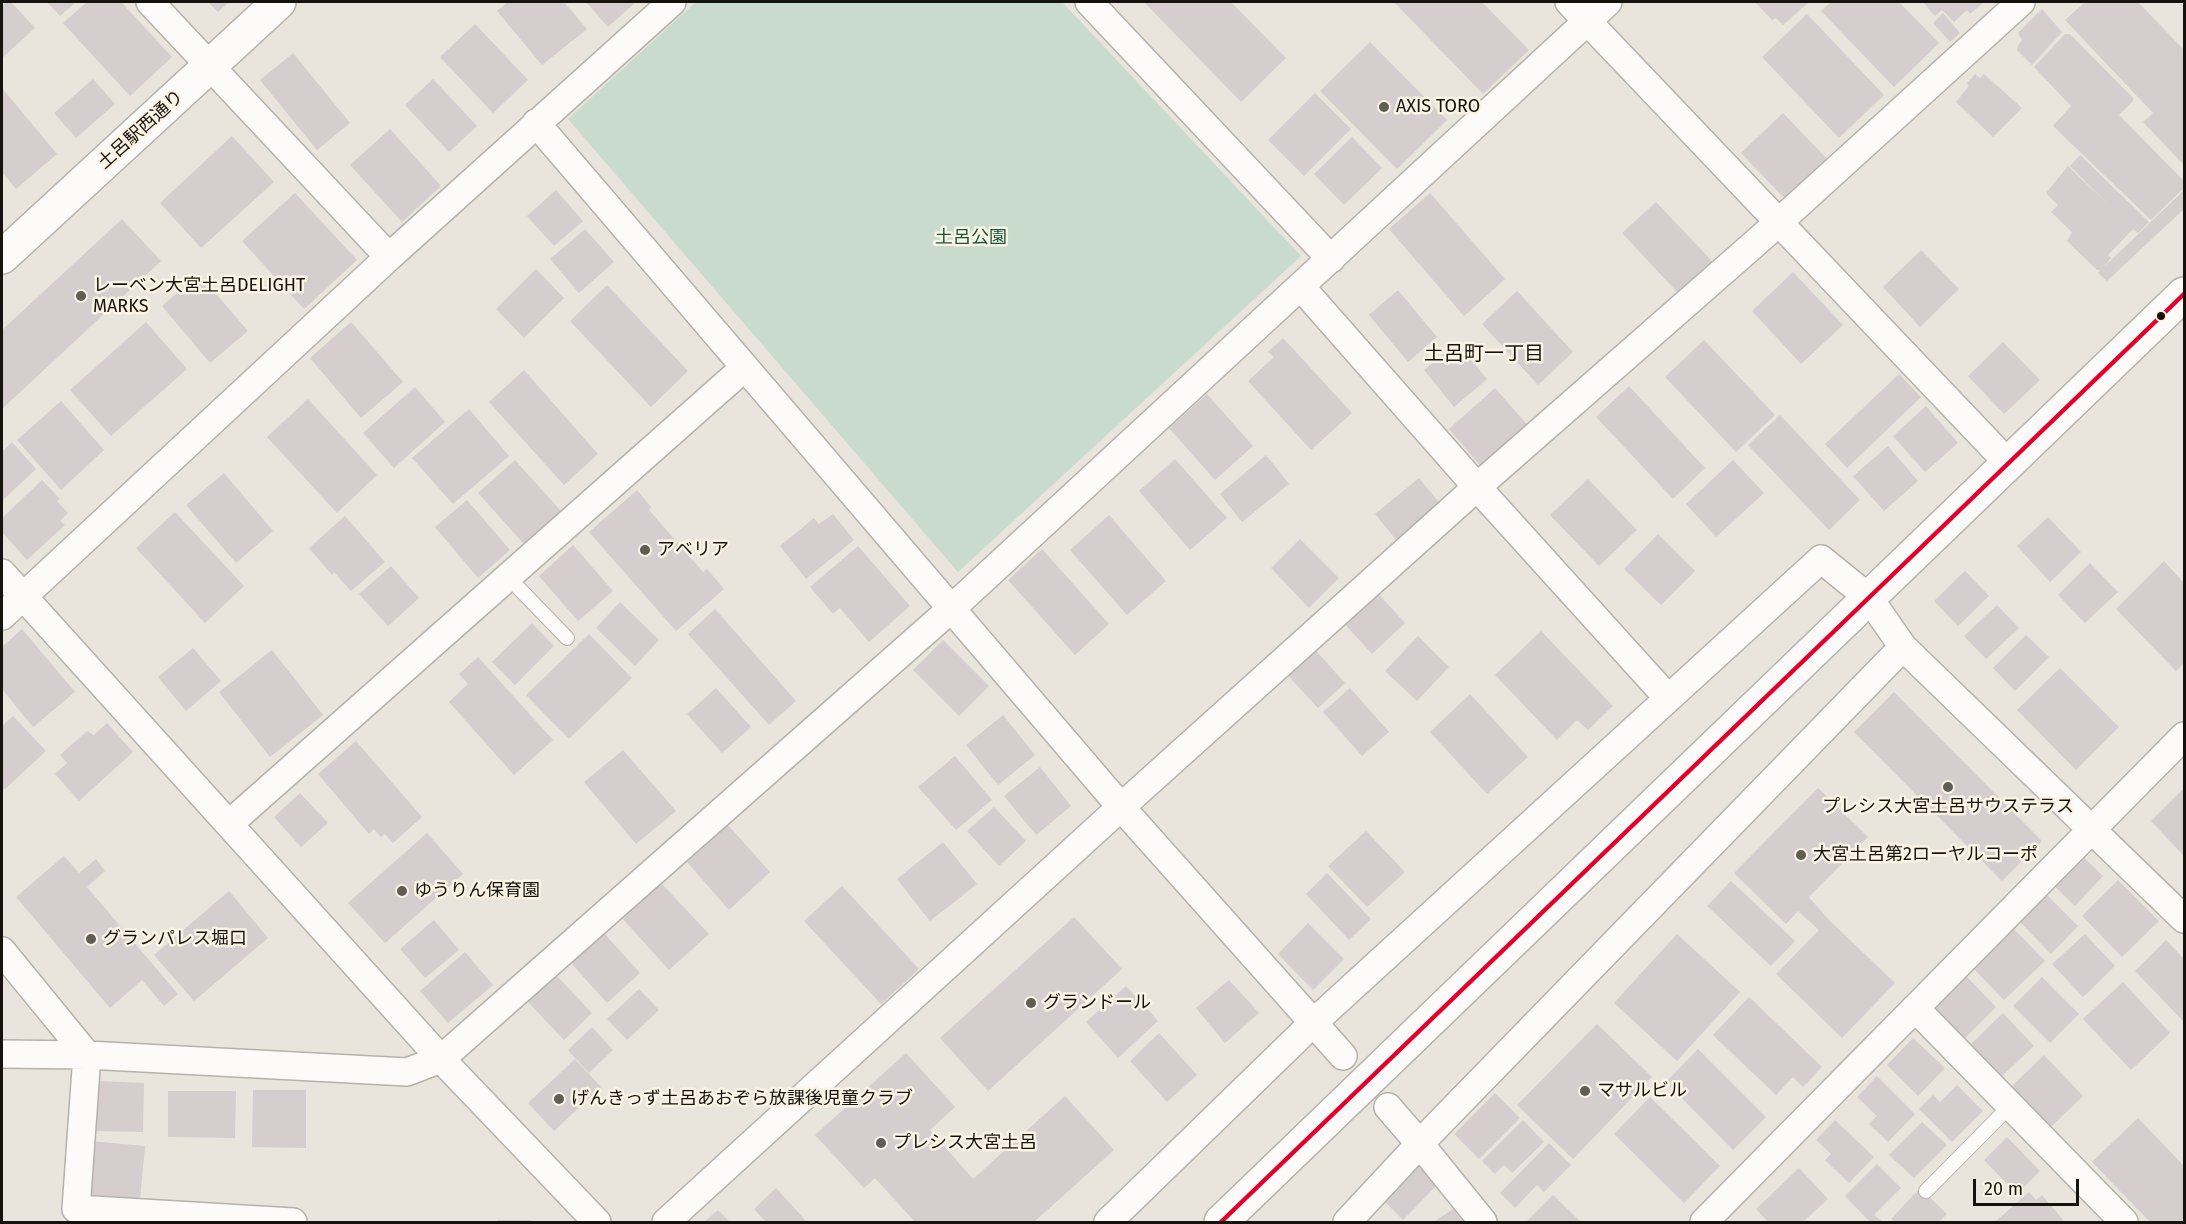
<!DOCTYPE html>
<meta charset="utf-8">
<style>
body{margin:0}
#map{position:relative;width:2186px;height:1224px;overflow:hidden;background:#e9e5dc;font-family:"Fira Sans",sans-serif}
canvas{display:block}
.frame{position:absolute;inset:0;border:3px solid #16130e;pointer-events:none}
.scale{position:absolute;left:1973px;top:1179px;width:106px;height:27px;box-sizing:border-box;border:3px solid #16130e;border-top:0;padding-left:8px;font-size:18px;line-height:21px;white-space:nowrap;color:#16130e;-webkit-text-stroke:4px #fcf3e4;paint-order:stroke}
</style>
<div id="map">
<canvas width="2186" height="1224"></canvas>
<div class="frame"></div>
<div class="scale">20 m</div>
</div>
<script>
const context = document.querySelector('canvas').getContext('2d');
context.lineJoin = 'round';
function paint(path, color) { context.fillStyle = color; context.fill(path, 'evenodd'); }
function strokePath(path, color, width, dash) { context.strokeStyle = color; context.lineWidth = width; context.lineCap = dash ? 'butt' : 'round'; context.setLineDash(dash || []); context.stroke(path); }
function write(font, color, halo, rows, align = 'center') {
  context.font = font + ' "Fira Sans","Noto Sans JP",sans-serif'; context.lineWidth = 5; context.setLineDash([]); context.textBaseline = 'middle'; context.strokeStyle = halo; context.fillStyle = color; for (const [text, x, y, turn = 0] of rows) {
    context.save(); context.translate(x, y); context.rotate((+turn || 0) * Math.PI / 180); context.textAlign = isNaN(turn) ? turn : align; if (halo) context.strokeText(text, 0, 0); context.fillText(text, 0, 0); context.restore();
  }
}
const green = new Path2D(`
 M 696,2 L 1062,2 L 1301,256 L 958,572 L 568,119 Z`);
const building = new Path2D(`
 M 2,2 L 11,2 L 35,28 L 2,58 Z
 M 47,2 L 76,2 L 60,16 Z
 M 87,2 L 121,2 L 172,57 L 130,96 L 63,23 Z
 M 208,2 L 229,2 L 218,12 Z
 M 508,2 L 564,2 L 587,29 L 542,65 L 497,11 Z
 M 586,2 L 636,2 L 608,27 Z
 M 1144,2 L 1231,2 L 1286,58 L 1241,102 Z
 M 1394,2 L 1482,2 L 1529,50 L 1483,94 Z
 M 1755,2 L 1809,2 L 1783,25 L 1776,18 L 1772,20 Z
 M 1831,2 L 1899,2 L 1939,43 L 1894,87 L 1821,11 Z
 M 1923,2 L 1984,2 L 1970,14 L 1967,10 L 1954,22 L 1942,10 L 1935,16 Z
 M 2085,2 L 2138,2 L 2184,50 L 2184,165 L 2143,122 L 2153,113 L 2065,20 Z
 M 2042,9 L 2062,32 L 2032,65 L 2017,50 L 2018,46 L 2022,40 L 2018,33 Z
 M 1943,13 L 1960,33 L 1950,42 L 1933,23 Z
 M 1807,14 L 1884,95 L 1839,138 L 1762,57 Z
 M 475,24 L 528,80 L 493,113 L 440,57 Z
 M 2065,34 L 2070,34 L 2133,98 L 2133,101 L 2119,115 L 2184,181 L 2184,188 L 2151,220 L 2053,126 L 2071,106 L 2034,67 Z
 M 1370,42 L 1447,120 L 1397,169 L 1320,91 Z
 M 293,53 L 350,123 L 317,150 L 260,80 Z
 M 1975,74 L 1980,78 L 1984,74 L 2022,108 L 1993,137 L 1956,102 L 1969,86 L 1967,83 Z
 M 93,79 L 115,104 L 76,138 L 54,113 Z
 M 433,79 L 477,126 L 449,152 L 405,105 Z
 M 2,88 L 57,154 L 16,189 L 2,172 Z
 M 1315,93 L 1351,129 L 1304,176 L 1268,140 Z
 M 1783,113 L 1829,161 L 1787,201 L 1741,153 Z
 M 390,129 L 441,186 L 402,222 L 350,165 Z
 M 232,136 L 274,182 L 201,248 L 160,203 Z
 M 1352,137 L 1382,168 L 1344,205 L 1314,174 Z
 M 2080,155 L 2149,222 L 2138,233 L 2133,229 L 2108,255 L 2111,258 L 2104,267 L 2184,190 L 2184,209 L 2107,281 L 2098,273 L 2100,270 L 2097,270 L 2067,241 L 2072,232 L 2051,212 L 2058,205 L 2046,193 L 2068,166 L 2110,206 L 2070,166 Z
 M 556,190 L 583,221 L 554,246 L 527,216 Z
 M 295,193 L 357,260 L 304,309 L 242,241 Z
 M 1430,193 L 1505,279 L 1464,316 L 1389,229 Z
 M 1656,202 L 1712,261 L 1678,293 L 1622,233 Z
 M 122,219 L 161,261 L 2,409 L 2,330 Z
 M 585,229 L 614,262 L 579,293 L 550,259 Z
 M 1921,250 L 1959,289 L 1920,327 L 1883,287 Z
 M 536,269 L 564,298 L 524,338 L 496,309 Z
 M 1793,272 L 1843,325 L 1801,364 L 1752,311 Z
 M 199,274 L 248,331 L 210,363 L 162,306 Z
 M 607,285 L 688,371 L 651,407 L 570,321 Z
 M 1398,290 L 1437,337 L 1408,362 L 1369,315 Z
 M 1517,291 L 1573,352 L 1538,385 L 1482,324 Z
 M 146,322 L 187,369 L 111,436 L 70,390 Z
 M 351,322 L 403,382 L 361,418 L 310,358 Z
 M 1283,338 L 1352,413 L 1311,450 L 1248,381 L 1274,357 L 1268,352 Z
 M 1704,340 L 1775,415 L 1736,452 L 1665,377 Z
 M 2003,342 L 2040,380 L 2004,414 L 1968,376 Z
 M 1457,343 L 1487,379 L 1454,407 L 1424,370 Z
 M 524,370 L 598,454 L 564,485 L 489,402 Z
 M 1899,374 L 1921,397 L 1847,468 L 1825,444 Z
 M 1629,386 L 1705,468 L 1673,499 L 1596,417 Z
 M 415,387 L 445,422 L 394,468 L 363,433 Z
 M 1495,388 L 1531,429 L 1484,470 L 1449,429 Z
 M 1207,394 L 1253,446 L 1215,480 L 1169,428 Z
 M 308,399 L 377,475 L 337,513 L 267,437 Z
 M 61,401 L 104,450 L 61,490 L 17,440 Z
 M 1926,406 L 1958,443 L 1925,472 L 1893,436 Z
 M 469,409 L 509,456 L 453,504 L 412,458 Z
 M 1780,415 L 1860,500 L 1829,530 L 1748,445 Z
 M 12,442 L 36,469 L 2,501 L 2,452 Z
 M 1888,446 L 1918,481 L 1884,511 L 1853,476 Z
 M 1266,455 L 1289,484 L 1242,522 L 1220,494 Z
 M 1175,459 L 1227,518 L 1190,550 L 1139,491 Z
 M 515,460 L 561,511 L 524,544 L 478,493 Z
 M 1733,460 L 1764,493 L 1716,537 L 1686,504 Z
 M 224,473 L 273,531 L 236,563 L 186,505 Z
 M 1419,478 L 1441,505 L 1397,541 L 1375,514 Z
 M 1588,479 L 1637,530 L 1599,566 L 1550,515 Z
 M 42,480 L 60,499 L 57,501 L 68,513 L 60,521 L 65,525 L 27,560 L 2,532 L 2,518 Z
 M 637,490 L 651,507 L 649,510 L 703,572 L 707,569 L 724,589 L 676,631 L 589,532 Z
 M 467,500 L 510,550 L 478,578 L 435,527 Z
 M 175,512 L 244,586 L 205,623 L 136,548 Z
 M 833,514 L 854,540 L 806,579 L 780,546 L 814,518 L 819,524 Z
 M 1109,515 L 1166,581 L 1127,615 L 1070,550 Z
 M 345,516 L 385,562 L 351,591 L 334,572 L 332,575 L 309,548 Z
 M 2048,517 L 2081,552 L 2050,582 L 2017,546 Z
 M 1658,534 L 1695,571 L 1661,605 L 1624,569 Z
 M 1300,539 L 1339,578 L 1309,608 L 1271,568 Z
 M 573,545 L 613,591 L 578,621 L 539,576 Z
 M 858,546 L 910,606 L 869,642 L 840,608 L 833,614 L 810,587 Z
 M 1042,549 L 1109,624 L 1075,655 L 1008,580 Z
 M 2164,561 L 2184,583 L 2184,663 L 2176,671 L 2116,609 Z
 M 2090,563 L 2118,592 L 2085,623 L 2058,595 Z
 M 391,566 L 419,598 L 388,626 L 359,594 Z
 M 1965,571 L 1989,596 L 1958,626 L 1934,601 Z
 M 1375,590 L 1405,623 L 1372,654 L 1342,621 Z
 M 620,602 L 659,640 L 635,666 L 596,628 Z
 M 1997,605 L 2019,628 L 1986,659 L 1964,636 Z
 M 715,609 L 796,701 L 769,725 L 688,634 Z
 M 532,623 L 554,646 L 515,685 L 492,662 Z
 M 22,629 L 75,692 L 33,727 L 2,689 L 2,647 Z
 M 1541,631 L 1613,706 L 1588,730 L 1577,720 L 1557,740 L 1495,675 Z
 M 589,634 L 632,678 L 569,739 L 526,695 Z
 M 2026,635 L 2049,657 L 2015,691 L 1993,668 Z
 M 1418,636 L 1449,667 L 1417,701 L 1385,671 Z
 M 943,640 L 989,686 L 959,716 L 913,670 Z
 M 1309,643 L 1345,683 L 1318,708 L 1282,669 Z
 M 193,648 L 221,681 L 186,711 L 158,677 Z
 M 272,650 L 323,715 L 270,757 L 219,692 Z
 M 478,657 L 553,740 L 514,775 L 449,702 L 468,684 L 459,674 Z
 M 2060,668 L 2119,727 L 2076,770 L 2017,710 Z
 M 716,688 L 751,727 L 722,753 L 687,714 Z
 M 1350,688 L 1389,732 L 1362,756 L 1323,712 Z
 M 1894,692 L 2042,841 L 2002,881 L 1854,732 Z
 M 1470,694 L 1528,757 L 1487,794 L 1430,732 Z
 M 1003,715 L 1035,755 L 998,785 L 966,745 Z
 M 13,716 L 46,751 L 4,790 L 2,787 L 2,726 Z
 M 107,723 L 133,752 L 79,801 L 55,774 L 67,763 L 60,755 L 87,731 L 94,735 Z
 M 356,741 L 422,817 L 393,843 L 385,834 L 381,837 L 374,829 L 369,834 L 318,774 Z
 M 623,750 L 676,811 L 636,844 L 584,782 Z
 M 955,756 L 992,800 L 956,830 L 918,787 Z
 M 1040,767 L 1071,806 L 1036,835 L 1004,796 Z
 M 1818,788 L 1868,837 L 1809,897 L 1829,920 L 1895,983 L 1842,1038 L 1776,974 L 1819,930 L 1798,911 L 1786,924 L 1734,873 Z
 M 2184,788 L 2184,856 L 2151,821 Z
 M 300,793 L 328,823 L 301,847 L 274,817 Z
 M 994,807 L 1026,841 L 999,866 L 967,831 Z
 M 728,825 L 770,872 L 729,910 L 687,862 Z
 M 1366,831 L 1405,872 L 1367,907 L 1328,866 Z
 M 427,833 L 463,874 L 385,943 L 348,903 Z
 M 943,842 L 977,884 L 930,921 L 897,879 Z
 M 2077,851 L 2103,876 L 2075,906 L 2049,881 Z
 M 64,856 L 79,873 L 96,859 L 105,871 L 87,887 L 178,994 L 164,1006 L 142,980 L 110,1008 L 16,897 Z
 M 1327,873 L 1371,919 L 1349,940 L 1306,894 Z
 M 2118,880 L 2159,921 L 2122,957 L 2082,916 Z
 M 1731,881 L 1795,941 L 1771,966 L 1707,906 Z
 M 661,883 L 709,934 L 669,970 L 623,919 Z
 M 842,886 L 919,969 L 881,1004 L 804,921 Z
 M 229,891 L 268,938 L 194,1001 L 154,955 Z
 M 2043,891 L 2078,926 L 2051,954 L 2016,918 Z
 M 1074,917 L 1122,969 L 988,1091 L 940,1038 Z
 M 434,920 L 459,950 L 425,978 L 400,949 Z
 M 1308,923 L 1344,959 L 1313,990 L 1278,954 Z
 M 2010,925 L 2045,961 L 2004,1000 L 1969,964 Z
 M 603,932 L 640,973 L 607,1003 L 570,962 Z
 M 1677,934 L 1740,992 L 1677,1061 L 1614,1003 Z
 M 2085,934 L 2115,966 L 2083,997 L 2052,964 Z
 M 2166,940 L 2184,959 L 2184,1022 L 2135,971 Z
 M 465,952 L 493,985 L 448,1023 L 420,991 Z
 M 1963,973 L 1996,1007 L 1964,1039 L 1931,1005 Z
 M 556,975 L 592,1013 L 564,1040 L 528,1002 Z
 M 2042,977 L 2079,1014 L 2050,1043 L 2013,1006 Z
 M 1229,980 L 1259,1013 L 1225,1043 L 1196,1008 Z
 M 2123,982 L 2170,1033 L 2131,1070 L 2083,1019 Z
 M 1126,986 L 1158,1021 L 1118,1058 L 1086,1022 Z
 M 639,989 L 659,1010 L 627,1040 L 607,1019 Z
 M 1749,997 L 1822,1067 L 1803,1087 L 1793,1077 L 1776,1095 L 1713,1035 Z
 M 2003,1013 L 2034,1046 L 2001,1077 L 1971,1044 Z
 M 1597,1024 L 1652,1077 L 1573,1159 L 1517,1105 Z
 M 592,1027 L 613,1050 L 589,1073 L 568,1050 Z
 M 1159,1033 L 1197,1075 L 1167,1102 L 1130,1061 Z
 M 1913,1038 L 1945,1068 L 1918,1096 L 1887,1065 Z
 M 1698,1049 L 1766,1117 L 1733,1150 L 1666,1082 Z
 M 906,1053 L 955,1107 L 930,1130 L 973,1179 L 1065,1096 L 1114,1150 L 1034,1222 L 915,1222 L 875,1178 L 864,1188 L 815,1135 Z
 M 2044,1055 L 2083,1096 L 2050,1128 L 2011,1087 Z
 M 575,1059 L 601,1087 L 554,1131 L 528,1103 Z
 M 1877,1076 L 1915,1114 L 1888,1142 L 1869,1124 L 1877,1116 L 1857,1097 Z
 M 98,1081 L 144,1083 L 143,1132 L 96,1131 Z
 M 1957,1085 L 1983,1111 L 1952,1142 L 1919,1109 L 1933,1095 L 1940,1102 Z
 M 253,1090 L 306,1090 L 306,1148 L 252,1147 Z
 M 168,1091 L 236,1091 L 235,1138 L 168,1137 Z
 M 1495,1093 L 1520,1118 L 1479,1159 L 1454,1134 Z
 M 1650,1097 L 1720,1166 L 1684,1203 L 1614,1134 Z
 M 2138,1118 L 2184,1166 L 2184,1222 L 2150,1222 L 2092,1162 Z
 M 1523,1120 L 1544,1142 L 1512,1173 L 1504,1165 L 1495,1174 L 1482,1161 Z
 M 1835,1120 L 1874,1157 L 1849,1183 L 1825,1160 L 1831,1154 L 1816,1140 Z
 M 1922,1122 L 1947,1145 L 1914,1178 L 1889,1155 Z
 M 2007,1137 L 2040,1171 L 2017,1194 L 1984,1160 Z
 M 90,1141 L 145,1146 L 140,1200 L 85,1194 Z
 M 1549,1143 L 1571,1165 L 1544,1192 L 1537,1185 L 1515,1208 L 1500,1193 Z
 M 1414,1162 L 1437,1185 L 1403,1220 L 1380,1197 Z
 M 1877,1164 L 1901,1188 L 1874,1215 L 1883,1222 L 1868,1222 L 1869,1221 L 1845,1196 Z
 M 1799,1168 L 1828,1199 L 1803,1222 L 1768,1222 L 1756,1209 Z
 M 776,1188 L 807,1222 L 766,1222 L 754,1209 Z
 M 1920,1188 L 1947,1214 L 1939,1222 L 1895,1222 L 1891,1219 Z
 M 2029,1192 L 2036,1200 L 2042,1195 L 2063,1220 L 2061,1222 L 1995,1222 Z
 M 1553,1195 L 1581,1222 L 1526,1222 Z
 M 1453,1209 L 1463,1222 L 1434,1222 Z
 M 718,1210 L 730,1222 L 704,1222 Z
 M 497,1220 L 531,1220 L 531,1222 L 497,1222 Z`);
const service = new Path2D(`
 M 508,577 L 567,638
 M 1926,1191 L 2010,1106`);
const minor = new Path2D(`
 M 1089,2 L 1331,259
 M 1569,2 L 2009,464
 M 536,123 L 1121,807 L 1343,1056
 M 389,257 L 672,2
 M 1301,287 L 1477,487 L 1668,698
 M 2,573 L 441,1059 L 597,1222
 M 2,616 L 389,257 L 150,2
 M 229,824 L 744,368
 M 2,951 L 87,1055 L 76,1209 L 293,1222
 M 1915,1008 L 2124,1222
 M 2,1054 L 87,1055 L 407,1072 L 441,1059 L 951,609 L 1608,2
 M 1388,1107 L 1420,1144 L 1483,1222
 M 666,1222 L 1121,807 L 1477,487 L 1769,231 L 2021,2
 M 1108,1222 L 1313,1023 L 1821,559 L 1869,598 L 1903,647 L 2184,919
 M 1347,1222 L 1428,1135 L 1903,647
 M 1704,1222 L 2184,736`);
const tertiary = new Path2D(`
 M 2,257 L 279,2`);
const primary = new Path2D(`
 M 1221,1222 L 2184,294`);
const bus1 = new Path2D(`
 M 1221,1222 L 2184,294`);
const markers = [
 [1384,107,6,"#605c56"],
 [81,296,6,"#605c56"],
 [2161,316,5,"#16130e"],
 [645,550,6,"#605c56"],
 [1948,787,6,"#605c56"],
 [1801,855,6,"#605c56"],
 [402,891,6,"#605c56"],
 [91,939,6,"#605c56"],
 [1031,1003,6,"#605c56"],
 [1585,1091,6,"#605c56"],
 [559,1099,6,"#605c56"],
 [881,1143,6,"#605c56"]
];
const poiNames = [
 ["AXIS TORO",1396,107],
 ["レーベン大宮土呂DELIGHT",93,286],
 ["MARKS",93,307],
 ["アベリア",657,550],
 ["プレシス大宮土呂サウステラス",1948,807,"center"],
 ["大宮土呂第2ローヤルコーポ",1813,855],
 ["ゆうりん保育園",414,891],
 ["グランパレス堀口",103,939],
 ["グランドール",1043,1003],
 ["マサルビル",1597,1091],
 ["げんきっず土呂あおぞら放課後児童クラブ",571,1099],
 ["プレシス大宮土呂",893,1143]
];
const streetNames = [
 ["土呂駅西通り",141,130,-42]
];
const parkNames = [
 ["土呂公園",971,238]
];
const neighbourhoodNames = [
 ["土呂町一丁目",1484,354]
];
paint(green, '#c8dbcc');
paint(building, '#d5cdce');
strokePath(service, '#b5b2ab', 16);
strokePath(minor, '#b5b2ab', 30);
strokePath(tertiary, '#b5b2ab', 36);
strokePath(primary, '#b5b2ab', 36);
strokePath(service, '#fcfbfa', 14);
strokePath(minor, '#fcfbfa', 27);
strokePath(tertiary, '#fcfbfa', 33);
strokePath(primary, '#fcfbfa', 33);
strokePath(bus1, '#e4002b', 4.5);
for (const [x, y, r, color] of markers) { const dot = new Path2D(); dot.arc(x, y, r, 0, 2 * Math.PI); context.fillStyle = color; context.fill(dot); strokePath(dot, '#fcf3e4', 2); }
write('18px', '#16130e', '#fcf3e4', poiNames, 'left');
write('18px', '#16130e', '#fcf3e4', streetNames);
write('18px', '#13593c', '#fcf3e4', parkNames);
write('20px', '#16130e', '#fcf3e4', neighbourhoodNames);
</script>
